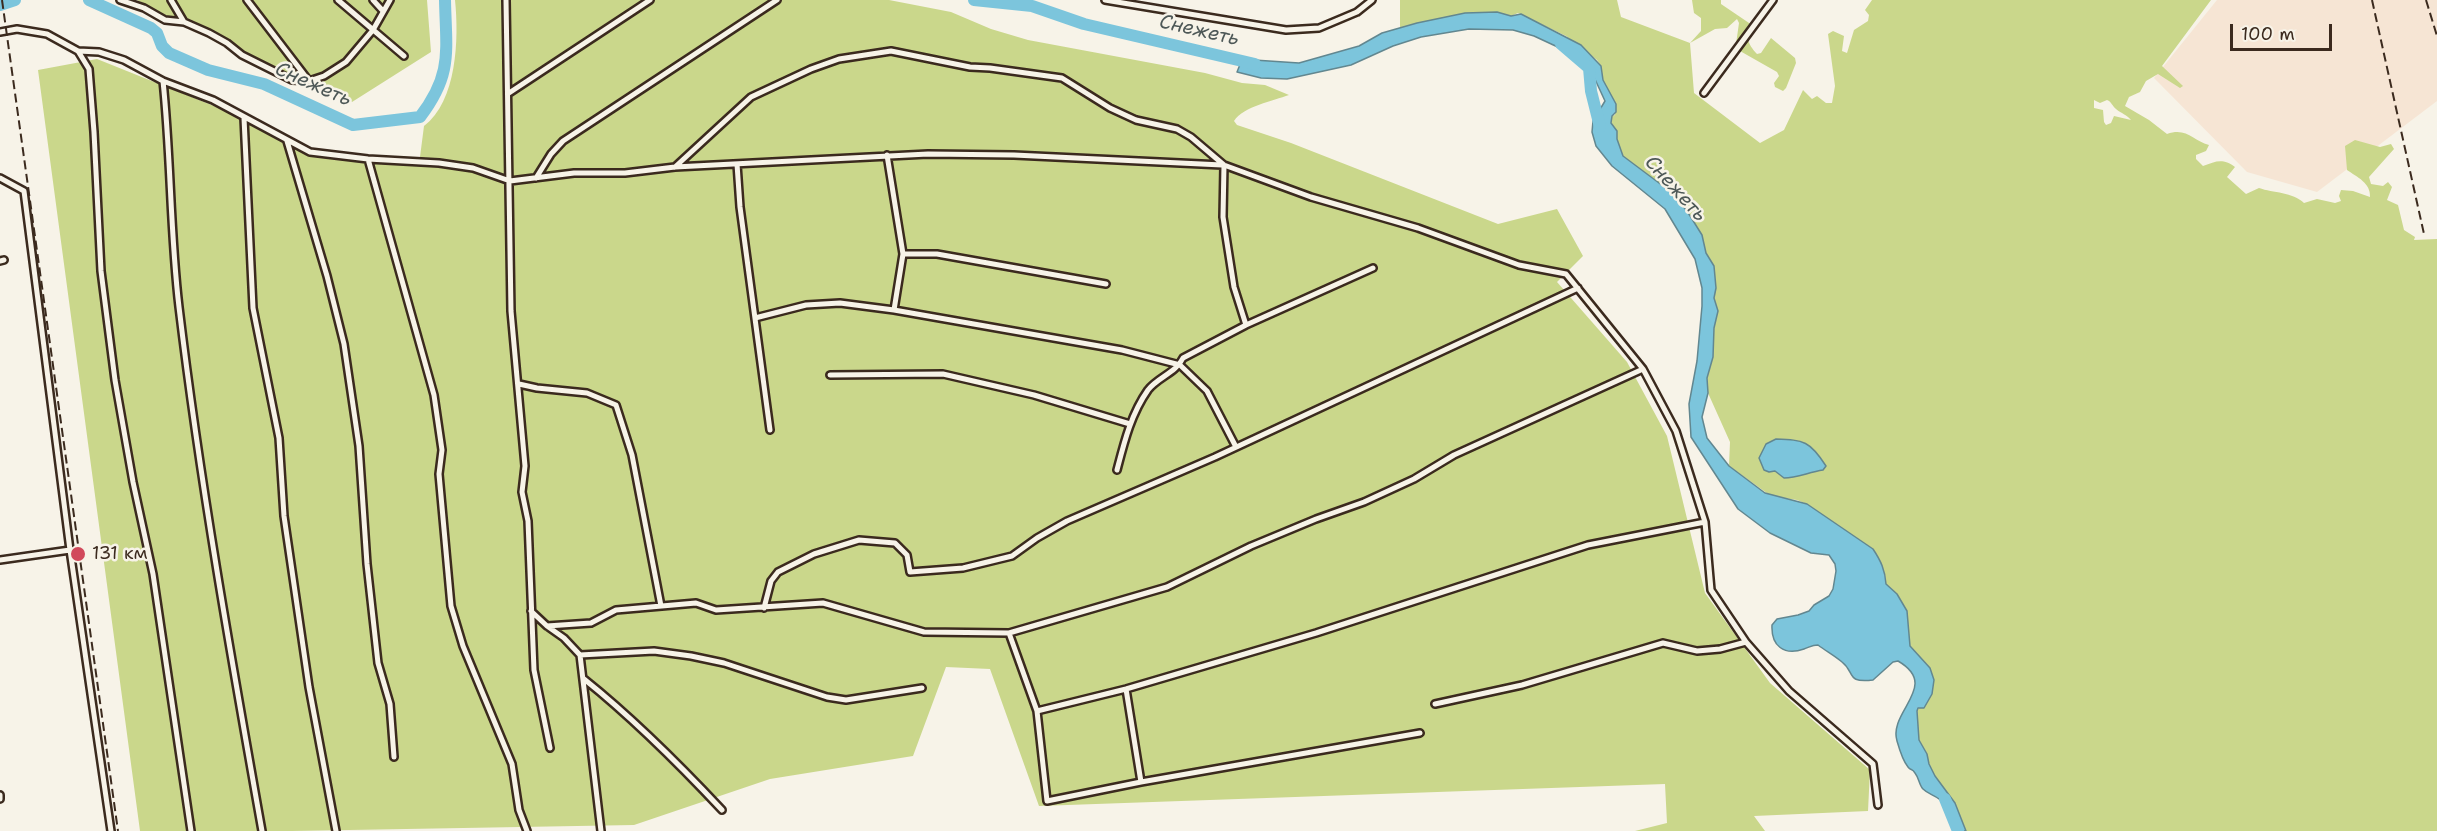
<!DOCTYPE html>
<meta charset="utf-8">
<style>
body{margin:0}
#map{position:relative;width:2437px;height:831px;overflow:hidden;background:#f7f3e8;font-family:"Shantell Sans",sans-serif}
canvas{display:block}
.scale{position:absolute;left:2230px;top:24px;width:102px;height:27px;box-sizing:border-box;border:3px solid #3b2a1e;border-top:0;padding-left:8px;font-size:18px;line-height:21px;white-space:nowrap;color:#3b2a1e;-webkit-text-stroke:4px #f7f3e8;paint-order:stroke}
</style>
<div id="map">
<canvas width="2437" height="831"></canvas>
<div class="scale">100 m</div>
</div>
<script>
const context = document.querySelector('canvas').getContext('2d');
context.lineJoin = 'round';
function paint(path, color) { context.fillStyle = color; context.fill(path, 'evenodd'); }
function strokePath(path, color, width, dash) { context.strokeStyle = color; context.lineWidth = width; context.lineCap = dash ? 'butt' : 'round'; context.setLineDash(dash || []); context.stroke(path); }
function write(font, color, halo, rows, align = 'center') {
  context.font = font + ' "Shantell Sans",sans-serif'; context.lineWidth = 5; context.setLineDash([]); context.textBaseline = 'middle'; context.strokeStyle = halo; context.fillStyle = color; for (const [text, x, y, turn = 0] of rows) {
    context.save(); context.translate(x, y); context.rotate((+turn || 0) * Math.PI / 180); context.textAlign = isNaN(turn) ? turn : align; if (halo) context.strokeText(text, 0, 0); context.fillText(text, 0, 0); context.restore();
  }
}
const built = new Path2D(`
 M 2217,0 L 2437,0 L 2437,101 L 2317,192 L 2247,172 L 2154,78 Z`);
const green = new Path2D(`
 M 137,0 L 427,0 L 431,52 L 352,102 L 224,46 Z
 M 455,0 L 889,0 L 951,12 L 991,29 L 1028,40 L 1205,73 L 1242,83 L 1265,85 L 1289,95 C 1273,101 1244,106 1234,121 L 1237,125 L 1291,143 L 1498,224 L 1557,209 L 1583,256 L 1557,282 L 1627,362 L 1667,436 L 1705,593 L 1770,683 L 1870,770 L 1868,811 L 1754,816 L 1765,831 L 1635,831 L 1667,823 L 1665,784 L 1039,806 L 990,669 L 946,667 L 913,756 L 770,779 L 634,825 L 292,831 L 140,831 L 38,70 L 97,59 L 219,108 L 309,156 L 420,157 L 424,126 C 457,101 459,39 455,0 Z
 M 1400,0 L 1617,0 L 1621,17 L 1690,43 L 1701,31 L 1701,18 L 1694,13 L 1692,0 L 1721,0 L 1721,4 L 1752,25 C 1746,38 1747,43 1757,54 L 1761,53 L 1771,38 L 1795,58 L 1796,63 L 1786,88 L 1783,91 L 1775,87 L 1774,83 L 1779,76 L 1777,72 L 1740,51 L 1736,44 L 1739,23 L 1737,19 L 1727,28 L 1715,29 L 1690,43 L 1694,93 L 1760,143 L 1784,130 L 1803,90 L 1812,99 L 1817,96 L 1826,103 L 1832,103 L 1835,86 L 1828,34 L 1833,31 L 1844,36 L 1842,51 L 1847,53 L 1854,30 L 1868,21 L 1869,15 L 1865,10 L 1872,0 L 2211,0 L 2162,66 L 2183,86 L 2180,88 L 2158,74 L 2146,81 L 2140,92 L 2129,97 L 2125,106 L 2149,120 L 2167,134 C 2187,127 2193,141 2209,145 L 2206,151 L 2196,155 L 2196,159 L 2203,166 C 2216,161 2223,158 2235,167 L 2227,177 L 2246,194 L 2259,188 C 2273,193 2293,192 2304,203 L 2317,199 L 2335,203 L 2341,201 L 2339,196 L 2341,190 L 2353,191 L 2370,197 C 2371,183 2357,177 2347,170 L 2345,146 L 2355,140 L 2380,147 L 2391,144 L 2394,149 L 2369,177 L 2371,184 L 2383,186 L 2388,182 L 2392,187 L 2387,200 L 2398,205 L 2404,230 L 2415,237 L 2414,240 L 2437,239 L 2437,831 L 1966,831 L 1955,803 L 1935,776 L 1929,764 L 1927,754 L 1919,740 L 1917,711 L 1931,690 L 1930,668 L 1910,646 L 1907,611 L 1897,594 L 1886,584 C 1885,570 1881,561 1873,549 L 1807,504 L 1797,500 L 1771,496 L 1729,466 L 1730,442 L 1708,393 L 1707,378 L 1713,357 L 1714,328 L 1718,311 L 1714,298 L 1716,288 L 1714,266 L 1706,253 L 1702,235 L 1671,192 L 1623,156 L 1611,123 L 1612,116 L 1615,115 L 1616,104 L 1603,80 L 1601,66 L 1597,60 L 1566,36 L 1518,13 L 1511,16 C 1480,7 1448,18 1417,23 L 1412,27 L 1400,27 ZM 2094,100 L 2100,103 L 2107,100 C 2112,102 2112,106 2116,109 C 2122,114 2126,114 2131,120 L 2114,116 L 2111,123 L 2106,125 L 2104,122 L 2103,110 L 2094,108 Z`);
const water = new Path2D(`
 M 1497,12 L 1511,16 L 1521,14 L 1581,45 L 1601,66 L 1603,80 L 1616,104 L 1616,112 L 1612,116 L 1611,123 L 1617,131 L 1617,139 L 1623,156 L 1671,192 L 1687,211 L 1702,235 L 1706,253 L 1714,266 L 1716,288 L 1714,298 L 1718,311 L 1714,328 L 1713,357 L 1707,378 L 1708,393 L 1702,417 L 1707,438 L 1729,466 L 1765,493 L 1807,504 L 1873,549 C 1881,561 1885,570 1886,584 L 1897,594 L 1907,611 L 1910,646 L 1930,668 L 1934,680 L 1932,694 L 1924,708 L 1918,708 L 1917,711 L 1919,740 L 1927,754 L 1929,764 L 1935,776 L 1955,803 L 1966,831 L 1956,831 C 1956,819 1949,806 1939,799 C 1934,795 1928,794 1923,789 C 1919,785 1919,778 1915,773 C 1912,768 1911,771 1908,767 C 1903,761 1899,748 1897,741 C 1888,711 1941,686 1898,661 L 1893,662 L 1873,680 C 1845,683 1856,673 1842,662 C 1835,656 1826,651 1818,645 C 1812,645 1810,647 1804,649 C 1784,656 1771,646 1772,625 L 1777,619 L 1798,615 L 1809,611 L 1814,605 L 1829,596 L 1833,589 L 1836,571 L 1835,564 L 1829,555 L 1811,553 L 1770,533 L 1738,509 L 1691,437 L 1689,404 L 1697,361 L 1702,306 L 1702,288 L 1695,259 L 1665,209 L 1612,166 L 1596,146 L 1592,132 L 1593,121 L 1605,101 L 1593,75 L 1577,56 L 1534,36 L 1513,30 L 1469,29 L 1421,37 L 1393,46 L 1351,65 L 1287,79 L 1261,78 L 1237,72 L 1243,57 L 1254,60 L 1299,63 L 1359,46 L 1382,33 L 1417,23 L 1465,13 Z
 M 1776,439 C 1804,440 1810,441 1826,466 L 1823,470 C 1809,472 1797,478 1784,478 L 1775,471 L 1769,472 L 1764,470 L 1759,458 L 1766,444 Z`);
const river = new Path2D(`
 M 89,0 L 151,28 L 157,33 L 162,46 L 169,53 L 208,70 L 264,84 L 353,125 L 420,117 C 453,74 446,51 445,0
 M 974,0 L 1032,6 L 1084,24 L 1255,64
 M 0,5 L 15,0
 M 1561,44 L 1589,68 L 1591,91 L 1600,127
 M 1945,799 L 1958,831`);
const street = new Path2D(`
 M 120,0 L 144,8 L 165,20 L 184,22 L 209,33 L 227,43 L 242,55 L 292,80 L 309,81 L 324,76 L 346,62 L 373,30 L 390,0
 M 171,0 L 184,22
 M 247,0 L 309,81
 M 338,0 L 404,56
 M 373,0 L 383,11
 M 506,0 L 511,311 L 525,466 L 522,492 L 528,521 L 534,670 L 550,748
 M 1105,0 L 1286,30 L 1319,28 L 1357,12 L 1372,0
 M 0,32 L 17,29 L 47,34 L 78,51 L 99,52 L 124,60 L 163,81 L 213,100 L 310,152 L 368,159 L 439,163 L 473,168 L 510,181 L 574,173 L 625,173 L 675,167 L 928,154 L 1014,155 L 1222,165
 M 78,51 L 89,69 L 94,132 L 101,271 L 115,380 L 133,482 L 153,574 L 191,831
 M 163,81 C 171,156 170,232 179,307 C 200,482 231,657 262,831
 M 509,93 L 650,0
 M 1704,93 L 1773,0
 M 244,118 L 253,308 L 279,438 L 284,516 L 309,687 L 336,831
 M 287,141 L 327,276 L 344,344 L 359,446 L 367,564 L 378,663 L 390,704 L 394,757
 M 887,155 L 903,254 L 894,310
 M 368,159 L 434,395 L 442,450 L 439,474 L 451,606 L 463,646 L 512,764 L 519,810 L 527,831
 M 737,164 L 740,207 L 770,430
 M 1224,165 L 1223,217 L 1234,287 L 1246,325
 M 675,167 L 751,97 L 811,69 L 839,59 L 891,51 L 970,67 L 990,68 L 1062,78 L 1110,108 L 1136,120 L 1177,129 L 1191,137 L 1224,165 L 1311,197 L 1418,228 L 1519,265 L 1566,274 L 1643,369 L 1676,431 L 1705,522 L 1711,590 L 1746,642 L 1789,691 L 1873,764 L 1878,805
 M 0,178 L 24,191 L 70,550 L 111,831
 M 536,178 L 551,154 L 563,141 L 777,0
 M 903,254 L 937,254 L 1106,284
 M 0,261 L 4,260
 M 755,318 L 806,305 L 840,303 L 894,310 L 1122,350 L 1180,365 L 1207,391 L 1236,447
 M 830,375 L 943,374 L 1034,395 L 1130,424
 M 519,384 L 537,388 L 587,393 L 616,405 L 632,455 L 661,606
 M 1117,470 C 1124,443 1131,414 1148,390 C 1158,377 1176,373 1183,358 L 1246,325 L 1373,268
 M 0,560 L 70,550
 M 764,608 L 771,581 L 778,572 L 814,554 L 859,540 L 895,543 L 907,555 L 910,572 L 963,568 L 1012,556 L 1037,538 L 1067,521 L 1215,457 L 1578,288
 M 531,611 L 547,626 L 591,623 L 616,610 L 696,603 L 716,610 L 823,603 L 924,632 L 1009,633 L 1167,587 L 1251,546 L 1316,519 L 1364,502 L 1414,479 L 1454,455 L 1643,369
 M 547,626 L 564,638 L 580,655 L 601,831
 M 1009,633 L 1037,711 L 1047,801 L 1141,782 L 1420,733
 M 580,655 L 654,651 L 691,656 L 724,663 L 827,697 L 846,700 L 922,688
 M 584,679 C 634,719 678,763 722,810
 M 1126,689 L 1141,782
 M 1435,704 L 1522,685 L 1663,643 L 1697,651 L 1720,649 L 1746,642
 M 1037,711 L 1126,689 L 1316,633 L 1588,545 L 1705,522
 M 0,795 L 0,799`);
const rail = new Path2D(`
 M 2,0 L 118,831
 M 2372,0 L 2424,234
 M 2426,0 L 2437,36`);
const markers = [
 [78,554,8,"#d1495b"]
];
const poiNames = [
 ["131 км",92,554]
];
const waterNames = [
 ["Снежеть",1199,31,13],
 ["Снежеть",313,85,24],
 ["Снежеть",1675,189,48]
];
paint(built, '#f6e5d4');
paint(green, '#cad78b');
paint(water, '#7cc5dc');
strokePath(water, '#628790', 1.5);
strokePath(river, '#7cc5dc', 12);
strokePath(street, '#3b2a1e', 10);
strokePath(street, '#f7f3e8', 5);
strokePath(rail, '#3b2a1e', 2, [9, 4.5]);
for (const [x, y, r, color] of markers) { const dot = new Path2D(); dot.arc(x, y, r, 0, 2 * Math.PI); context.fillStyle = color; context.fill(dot); strokePath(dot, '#f7f3e8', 2); }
write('18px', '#3b2a1e', '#f7f3e8', poiNames, 'left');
write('italic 20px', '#4e5857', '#f7f3e8', waterNames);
</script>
